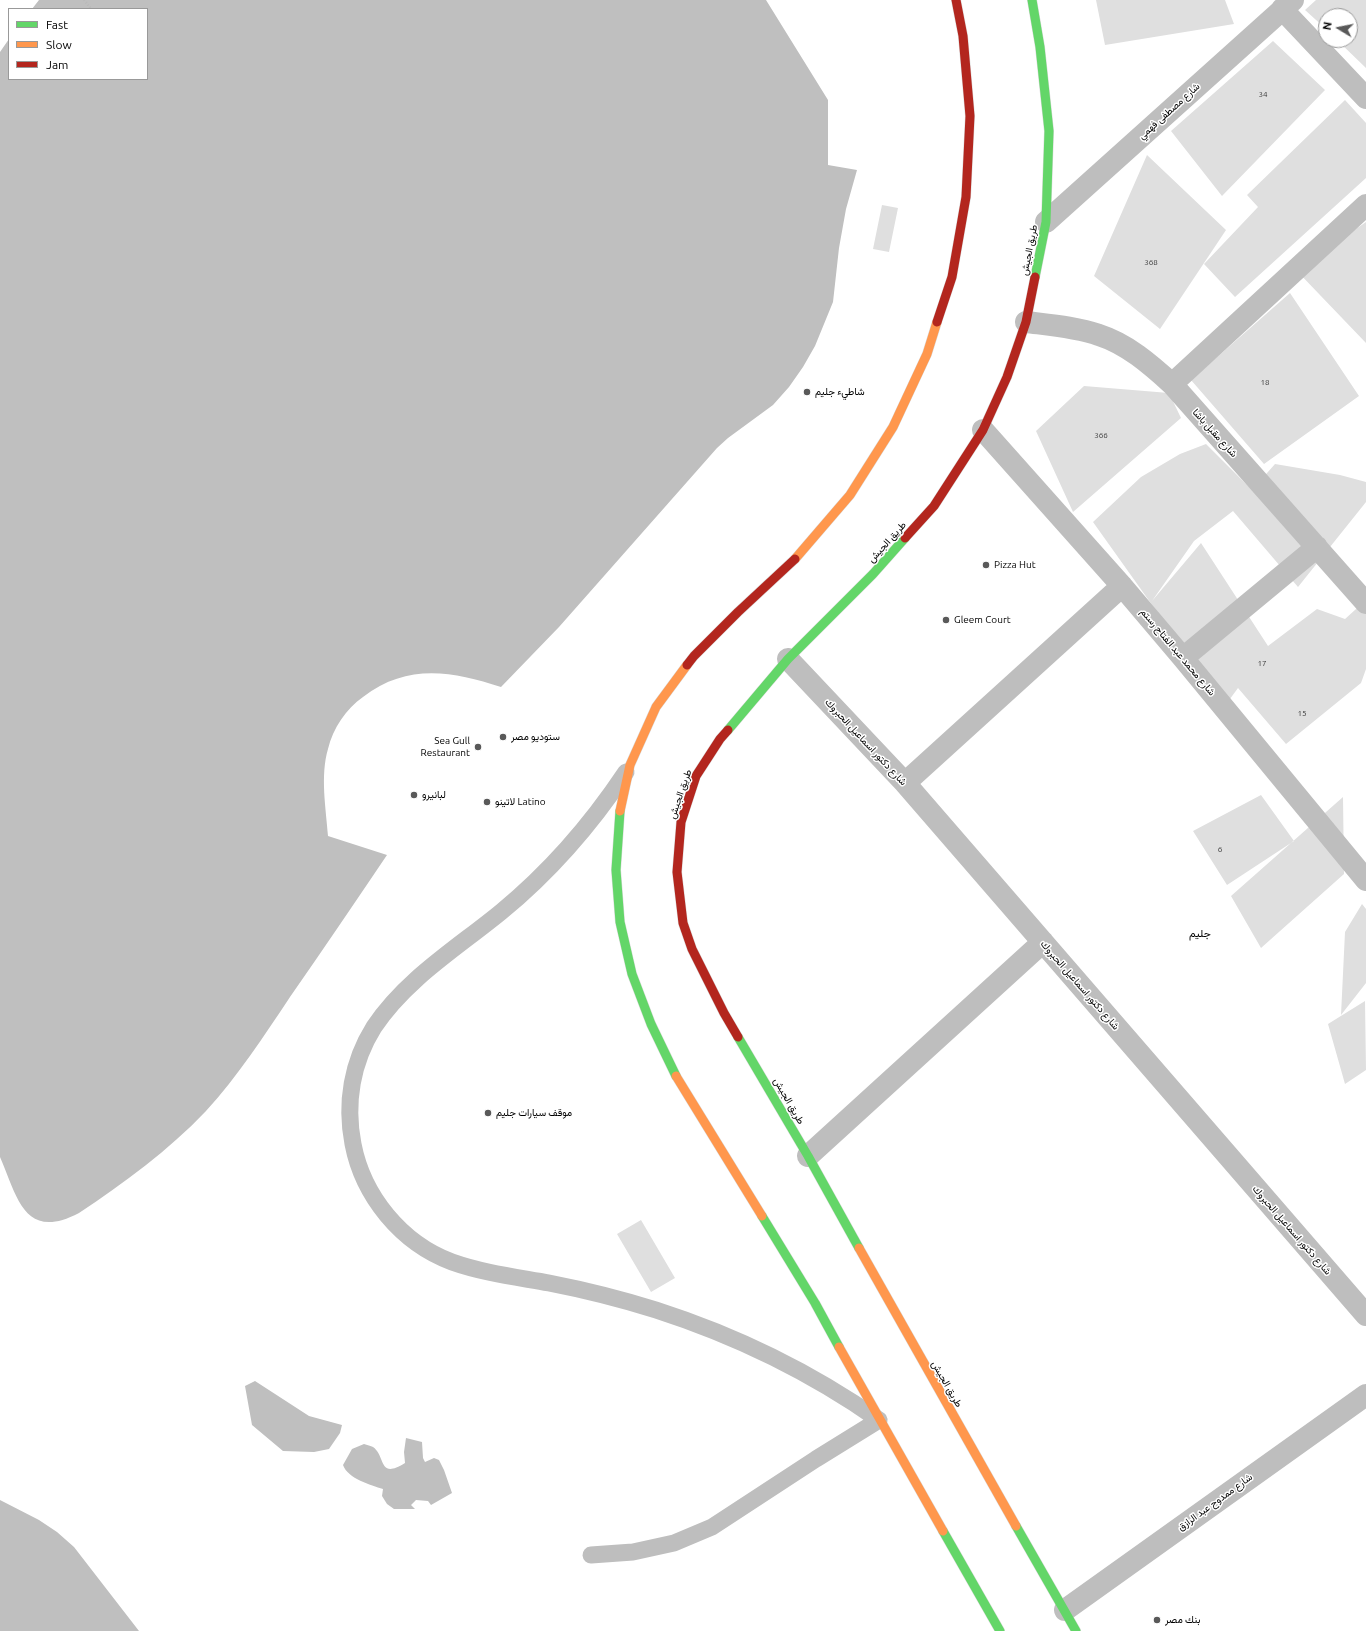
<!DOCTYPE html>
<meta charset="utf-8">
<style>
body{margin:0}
#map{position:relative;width:1366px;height:1631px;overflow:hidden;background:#fff;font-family:Ubuntu,sans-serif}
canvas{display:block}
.legend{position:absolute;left:8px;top:8px;width:140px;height:72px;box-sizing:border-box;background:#fff;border:1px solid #999;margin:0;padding:5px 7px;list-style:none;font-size:12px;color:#000}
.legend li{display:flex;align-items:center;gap:8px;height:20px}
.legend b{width:20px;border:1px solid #999}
.north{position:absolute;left:1318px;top:8px;width:40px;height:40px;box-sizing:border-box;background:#fff;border:1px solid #999;border-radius:50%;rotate:280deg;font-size:11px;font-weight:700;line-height:16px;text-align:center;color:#000}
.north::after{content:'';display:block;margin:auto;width:14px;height:18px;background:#595959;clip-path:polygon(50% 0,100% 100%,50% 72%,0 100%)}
</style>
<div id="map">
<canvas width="1366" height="1631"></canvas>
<ul class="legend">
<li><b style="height:5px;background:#63d668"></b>Fast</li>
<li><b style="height:5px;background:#ff974d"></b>Slow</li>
<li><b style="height:5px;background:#b3261e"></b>Jam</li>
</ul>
<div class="north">N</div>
</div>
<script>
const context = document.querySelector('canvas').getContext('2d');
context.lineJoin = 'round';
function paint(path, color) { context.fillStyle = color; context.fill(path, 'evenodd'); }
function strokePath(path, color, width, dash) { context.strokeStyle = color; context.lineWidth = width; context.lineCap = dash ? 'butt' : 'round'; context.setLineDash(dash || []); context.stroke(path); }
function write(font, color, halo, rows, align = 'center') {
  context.font = font + ' Ubuntu,Vazirmatn,sans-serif'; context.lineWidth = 3; context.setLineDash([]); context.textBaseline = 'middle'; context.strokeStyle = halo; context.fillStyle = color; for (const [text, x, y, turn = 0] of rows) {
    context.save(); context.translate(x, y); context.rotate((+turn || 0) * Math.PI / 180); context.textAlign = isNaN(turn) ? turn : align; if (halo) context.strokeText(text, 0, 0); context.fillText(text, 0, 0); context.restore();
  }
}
const water = new Path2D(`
 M 39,0 L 766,0 L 828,100 L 828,165 L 857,170 L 846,209 L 839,248 L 833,302 L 815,346 L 803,367 L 789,387 L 773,405 L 728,438 L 717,448 L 559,627 L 501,687 C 452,671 407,663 363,697 C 346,709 333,728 328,749 C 320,776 326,808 328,836 L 387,855 C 355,902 323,950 290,997 C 264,1036 238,1076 206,1111 C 168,1151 124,1183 79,1213 C 24,1242 17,1196 0,1157 L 0,52 L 9,39 L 9,79 L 147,79 L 147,9 L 32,9 Z
 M 255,1381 L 309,1416 L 342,1425 L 340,1433 L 329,1449 L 314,1452 L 283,1451 L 252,1425 L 245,1386 Z
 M 406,1438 L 422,1442 L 423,1458 L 425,1462 L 434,1458 L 439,1460 L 444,1470 L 452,1493 L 431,1505 L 428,1501 L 416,1500 L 411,1505 L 415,1509 L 394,1509 L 387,1504 L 382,1496 L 383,1489 C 371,1485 348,1479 343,1465 L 352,1449 L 364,1444 C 367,1445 371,1446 373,1447 C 386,1456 378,1480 405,1463 L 404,1452 Z
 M 0,1500 L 39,1520 L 57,1532 L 74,1547 L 139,1631 L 0,1631 Z`);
const building = new Path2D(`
 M 1096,0 L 1225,0 L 1234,24 L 1105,45 Z
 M 1316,0 L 1366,0 L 1366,68 L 1337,40 L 1350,40 L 1350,16 L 1326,16 L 1326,29 L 1305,10 Z
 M 1273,41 L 1325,90 L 1222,196 L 1171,131 Z
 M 1345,100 L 1366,123 L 1366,178 L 1235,297 L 1204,264 L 1258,207 L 1247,195 Z
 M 1147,155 L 1226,230 L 1160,329 L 1094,276 Z
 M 882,205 L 898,208 L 889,252 L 873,249 Z
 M 1366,222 L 1366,343 L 1296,270 Z
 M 1290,293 L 1359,396 L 1264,464 L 1191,380 Z
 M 1084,386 L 1169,393 L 1181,418 L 1073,512 L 1036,431 Z
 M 1206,444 L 1252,490 L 1275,464 L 1340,475 L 1366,482 L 1366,502 L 1298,587 L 1233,511 L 1194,541 L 1152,601 L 1201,543 L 1268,646 L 1317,609 L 1345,619 L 1366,600 L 1366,669 L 1361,683 L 1286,744 L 1238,688 L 1227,703 L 1150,602 L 1093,522 L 1141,477 L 1180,454 Z
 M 1261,795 L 1294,841 L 1227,885 L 1193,831 Z
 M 1343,797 L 1344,874 L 1261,948 L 1231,896 Z
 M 1362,904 L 1366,909 L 1366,983 L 1341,1015 L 1345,932 Z
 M 1365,1001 L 1366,1070 L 1345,1084 L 1328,1024 Z
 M 641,1220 L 675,1278 L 651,1292 L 617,1234 Z`);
const path = new Path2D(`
 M 84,0 L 91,9`);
const lane = new Path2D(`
 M 591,1555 L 633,1552 L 674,1543 L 712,1527 L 816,1459 L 879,1420 C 809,1371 737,1336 656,1310 C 621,1299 585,1290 549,1283 C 516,1277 483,1273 452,1262 C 401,1243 363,1196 353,1144 C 345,1103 352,1062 374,1027 C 406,979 457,948 501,912 C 551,871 590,826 626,772`);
const street = new Path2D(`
 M 1282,9 L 1366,98
 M 1046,222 L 1293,0
 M 1026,322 C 1050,325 1076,327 1099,335 C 1127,344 1150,364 1172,384 L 1366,603
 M 1172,384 L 1366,205
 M 983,430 L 1122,586 L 1183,658 L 1366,880
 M 1183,658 L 1317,547
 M 788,659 L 905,783 L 1366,1315
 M 905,783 L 1122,586
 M 808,1156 L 1043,942
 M 1065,1610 L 1366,1395`);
const fast = new Path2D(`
 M 1032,0 L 1040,47 L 1049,131 L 1046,222 L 1035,277
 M 728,730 L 788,659 L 873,574 L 905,538
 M 620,811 L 616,870 L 620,922 L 632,974 L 651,1024 L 676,1076
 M 738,1037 L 808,1156 L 859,1248
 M 762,1216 L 815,1303 L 839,1347
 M 1016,1526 L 1076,1631
 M 943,1531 L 1000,1631`);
const slow = new Path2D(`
 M 795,559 L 850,495 L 893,427 L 927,354 L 937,322
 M 620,811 L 630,765 L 656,707 L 687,665
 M 676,1076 L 762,1216
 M 859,1248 L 1016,1526
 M 839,1347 L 943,1531`);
const jam = new Path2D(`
 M 937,322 L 952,277 L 966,197 L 970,116 L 963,36 L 956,0
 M 905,538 L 934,506 L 983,430 L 1007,377 L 1026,322 L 1035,277
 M 687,665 L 694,656 L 738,612 L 795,559
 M 728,730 L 720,739 L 696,776 L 681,822 L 677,872 L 683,923 L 692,949 L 724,1013 L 738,1037`);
const markers = [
 [807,392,4,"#595959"],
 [986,565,4,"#595959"],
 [946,620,4,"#595959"],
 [503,737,4,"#595959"],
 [478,747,4,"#595959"],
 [414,795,4,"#595959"],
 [487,802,4,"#595959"],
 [488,1113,4,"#595959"],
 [1157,1620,4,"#595959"]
];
const numberNames = [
 ["34",1263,94],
 ["368",1151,262],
 ["18",1265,382],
 ["366",1101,435],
 ["17",1262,663],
 ["15",1302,713],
 ["6",1220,849]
];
const streetNames = [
 ["شارع مصطفى فهمي",1169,111,-42],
 ["طريق الجيش",1029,250,-79],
 ["شارع مقبل باشا",1215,433,48],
 ["طريق الجيش",887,542,-48],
 ["شارع محمد عبد الفتاح رستم",1178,652,50],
 ["شارع دكتور اسماعيل الحبروك",866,742,47],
 ["طريق الجيش",680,794,-71],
 ["شارع دكتور اسماعيل الحبروك",1080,985,49],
 ["طريق الجيش",789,1101,60],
 ["شارع دكتور اسماعيل الحبروك",1292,1230,49],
 ["طريق الجيش",947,1384,60],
 ["شارع ممدوح عبد الرازق",1215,1502,-36]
];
const poiNames = [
 ["شاطيء جليم",815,392],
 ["Pizza Hut",994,565],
 ["Gleem Court",954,620],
 ["ستوديو مصر",511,737],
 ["Sea Gull",470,741,"right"],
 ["Restaurant",470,753,"right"],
 ["لبانيرو",422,795],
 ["لاتينو Latino",495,802],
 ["موقف سيارات جليم",496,1113],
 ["بنك مصر",1165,1620]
];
const neighbourhoodNames = [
 ["جليم",1200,933]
];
paint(water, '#bfbfbf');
paint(building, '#dfdfdf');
strokePath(fast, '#dbdbdb', 10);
strokePath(slow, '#dbdbdb', 10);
strokePath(jam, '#dbdbdb', 10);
strokePath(path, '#b9b9b9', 2.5, [1, 2]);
strokePath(lane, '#bebebe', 17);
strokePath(street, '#bebebe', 22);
strokePath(fast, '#63d668', 9);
strokePath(slow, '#ff974d', 9);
strokePath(jam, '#b3261e', 9);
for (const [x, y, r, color] of markers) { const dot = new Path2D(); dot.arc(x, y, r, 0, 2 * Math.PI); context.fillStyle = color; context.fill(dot); strokePath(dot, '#fff', 1.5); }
write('8px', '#383838', null, numberNames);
write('10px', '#000', '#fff', streetNames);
write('10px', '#000', '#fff', poiNames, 'left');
write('11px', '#000', '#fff', neighbourhoodNames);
</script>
